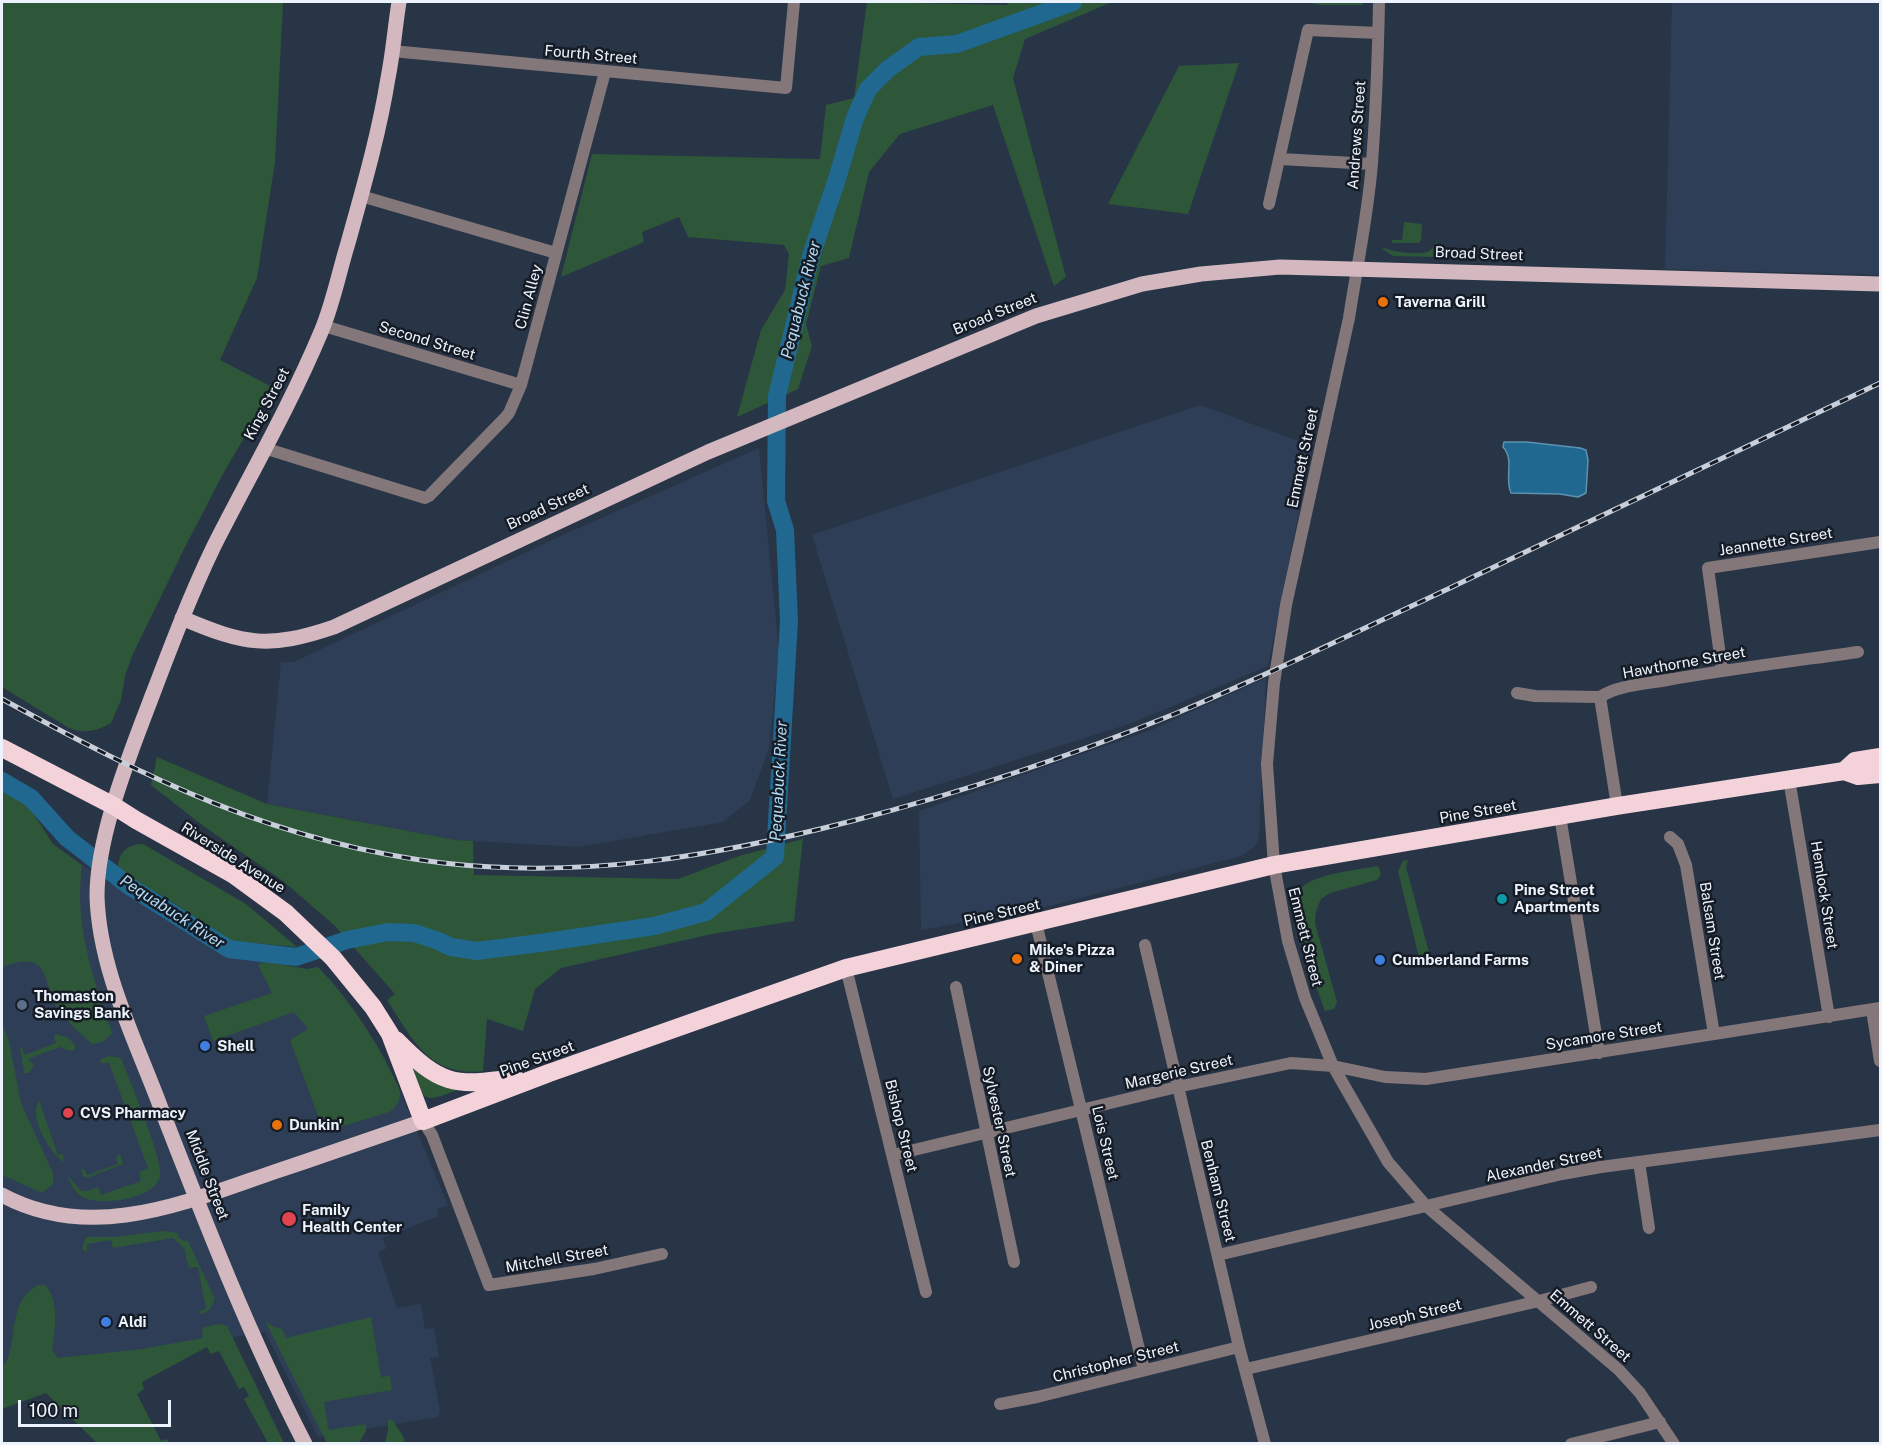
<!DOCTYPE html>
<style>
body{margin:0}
#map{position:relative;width:1882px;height:1445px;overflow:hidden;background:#283547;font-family:"Public Sans",sans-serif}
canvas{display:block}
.frame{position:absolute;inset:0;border:3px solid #edf3fd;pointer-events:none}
.scale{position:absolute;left:18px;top:1400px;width:153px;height:27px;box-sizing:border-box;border:3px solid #edf3fd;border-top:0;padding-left:8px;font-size:18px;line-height:21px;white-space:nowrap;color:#edf3fd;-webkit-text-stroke:4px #161c25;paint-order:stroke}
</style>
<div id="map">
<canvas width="1882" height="1445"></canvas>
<div class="frame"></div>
<div class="scale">100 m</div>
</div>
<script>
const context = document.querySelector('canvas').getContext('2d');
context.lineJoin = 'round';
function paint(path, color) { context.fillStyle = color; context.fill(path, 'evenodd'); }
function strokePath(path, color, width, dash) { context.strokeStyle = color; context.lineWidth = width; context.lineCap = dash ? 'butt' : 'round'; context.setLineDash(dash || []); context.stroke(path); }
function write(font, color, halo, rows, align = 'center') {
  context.font = font + ' "Public Sans",sans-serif'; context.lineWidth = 5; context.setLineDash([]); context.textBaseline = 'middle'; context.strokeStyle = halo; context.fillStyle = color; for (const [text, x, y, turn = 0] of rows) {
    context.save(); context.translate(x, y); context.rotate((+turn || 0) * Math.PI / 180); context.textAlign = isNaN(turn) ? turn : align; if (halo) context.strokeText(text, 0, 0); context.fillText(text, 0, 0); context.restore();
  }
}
const built = new Path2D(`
 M 1672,2 L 1880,2 L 1880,275 L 1665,269 Z
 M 1200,405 L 1312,446 L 1268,666 L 1132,723 L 893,799 L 812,535 Z
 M 759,448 L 779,651 L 769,748 L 750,800 L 723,822 L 578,847 L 456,840 L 267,804 L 281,662 L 294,662 L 554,539 Z
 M 1266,678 L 1259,838 L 1255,846 L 1241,856 L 1054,905 L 921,930 L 919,811 L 1151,730 Z
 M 53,844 L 82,865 L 193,936 L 228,955 L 307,969 L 318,967 L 338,988 L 360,1019 L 385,1059 L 399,1089 L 448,1205 L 437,1209 L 439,1216 L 383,1238 L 386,1249 L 378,1252 L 397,1308 L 421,1304 L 425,1329 L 434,1328 L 439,1357 L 430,1358 L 440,1411 L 438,1417 L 318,1437 L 265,1332 L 2,1373 L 2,863 Z`);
const green = new Path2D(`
 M 2,2 L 283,2 L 275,162 L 257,278 L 220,360 L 276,389 L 258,414 L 224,472 L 184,549 L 132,656 L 125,676 L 121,700 L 111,723 C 97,731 85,734 69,728 L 2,687 Z
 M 867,2 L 1007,5 L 1008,2 L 1112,2 L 1025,39 L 1013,78 L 1066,277 L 1054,286 L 993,105 L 900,134 L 869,172 L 849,258 L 821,266 L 806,324 L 812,346 L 798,389 L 737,417 L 761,330 L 785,290 L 789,254 L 784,245 L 688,237 L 679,217 L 642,232 L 644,242 L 561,277 L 592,154 L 820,159 L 826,105 L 854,98 Z
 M 1305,2 L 1362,2 L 1363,5 L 1321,5 Z
 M 1239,63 L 1188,214 L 1108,204 L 1179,66 Z
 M 1404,222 L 1422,224 L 1421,240 L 1419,243 L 1393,243 L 1391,240 L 1402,240 Z
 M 1437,241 L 1436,257 L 1393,256 L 1383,249 L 1382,247 C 1390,252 1418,255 1427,252 C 1432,250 1434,246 1437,241 Z
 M 157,757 L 267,804 L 456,840 L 473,841 L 474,875 L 678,879 L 739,856 L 803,839 L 794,921 L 712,934 L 561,968 L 535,989 L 523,1031 L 487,1019 L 483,1071 C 429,1077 413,1040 387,1000 L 395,994 L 334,925 L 283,881 L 202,825 L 151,785 Z
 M 2,788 L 26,802 L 53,844 L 82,865 C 74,927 93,976 112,1033 C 107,1040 100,1044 92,1044 C 81,1034 65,1020 57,1007 C 41,975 49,950 2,967 Z
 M 143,844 L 246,904 L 297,947 L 231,941 L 161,895 L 133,881 L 118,866 C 119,852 128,844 143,844 Z
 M 1408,860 L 1406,867 L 1433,967 L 1420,962 L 1398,871 L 1403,861 Z
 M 1378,866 L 1381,874 L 1377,880 L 1330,893 L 1321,899 L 1316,911 L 1315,923 L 1337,1002 L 1334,1009 L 1325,1011 C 1316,986 1292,924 1296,899 C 1297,892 1301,888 1306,884 C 1320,874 1360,869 1378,866 Z
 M 265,962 L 307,969 L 318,967 C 347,998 372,1033 391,1072 C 394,1078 399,1086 400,1093 C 400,1102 396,1108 389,1112 L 324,1132 L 290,1040 L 308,1029 L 294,1012 L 213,1041 L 204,1016 L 272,993 L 258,965 Z
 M 2,1023 L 9,1041 L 21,1103 L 53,1173 L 53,1184 L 42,1193 L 2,1175 Z
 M 56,1034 L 67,1037 L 75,1045 L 75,1050 L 70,1051 L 60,1047 L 28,1059 L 34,1065 L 29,1073 L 24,1073 L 20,1048 L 22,1048 L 25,1055 L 56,1043 L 54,1036 Z
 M 108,1056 L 121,1058 C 129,1080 163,1158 160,1176 C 156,1199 105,1205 87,1199 C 76,1196 70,1184 67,1175 L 81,1191 L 87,1191 L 98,1187 L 101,1195 L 141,1181 L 139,1172 L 148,1168 L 109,1063 L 100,1063 L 101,1059 Z
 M 410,1065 L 447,1087 L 458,1090 C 420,1104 425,1101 410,1065 Z
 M 39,1100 L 58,1155 L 63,1154 L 64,1162 C 52,1155 37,1129 36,1115 C 35,1110 37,1105 39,1100 Z
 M 120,1154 L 123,1164 L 87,1178 L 83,1176 L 81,1169 L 84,1169 L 87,1175 L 118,1164 L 116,1157 Z
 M 164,1231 L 178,1233 L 178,1237 L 184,1241 L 188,1241 L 191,1247 L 215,1299 L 210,1309 L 203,1314 L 197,1312 L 206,1309 L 198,1267 L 189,1268 L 184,1248 L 173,1238 L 113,1248 L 111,1240 L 87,1244 L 87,1253 L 82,1249 L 86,1237 L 115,1237 Z
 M 38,1285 L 45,1285 C 60,1301 55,1330 52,1350 L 58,1358 L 142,1349 L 203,1338 L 202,1328 L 219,1324 L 227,1326 L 284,1443 L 268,1443 L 244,1399 L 249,1396 L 244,1387 L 239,1389 L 219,1351 L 211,1354 L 207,1347 L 142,1382 L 144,1389 L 137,1394 L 161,1441 L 167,1439 L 169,1443 L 97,1443 L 46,1393 L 2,1409 L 2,1365 L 6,1363 C 18,1336 8,1301 38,1285 Z
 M 371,1317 L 381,1377 L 390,1376 L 392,1390 L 324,1402 L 329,1430 L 366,1424 L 366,1431 L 359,1443 L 327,1443 L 265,1321 L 274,1327 L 282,1329 L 286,1338 Z
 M 392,1419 L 403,1436 L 405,1443 L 385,1443 L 388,1431 L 388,1420 Z`);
const water = new Path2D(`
 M 1504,442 L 1527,442 L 1580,448 L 1586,450 L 1588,460 L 1586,493 L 1578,497 L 1560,494 L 1511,493 C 1504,478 1515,460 1503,447 Z`);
const river = new Path2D(`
 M 2,781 L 31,798 L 67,838 L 129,886 L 229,949 L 296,957 L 347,940 L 388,932 L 414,933 L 436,940 L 451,947 L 477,951 L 547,942 L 654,926 L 706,912 L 775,857 L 789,621 L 785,530 L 776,501 L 777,396 L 811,256 L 837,179 L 855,118 L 868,89 L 888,69 L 919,47 L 957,44 L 1073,2`);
const minor = new Path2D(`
 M 1379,2 C 1378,55 1376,109 1372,163 C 1368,215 1357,266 1349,318 L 1286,605 L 1274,683 L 1267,764 L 1274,865 L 1288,941 L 1305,998 L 1333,1066 L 1388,1162 L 1426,1206 L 1619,1370 L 1640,1393 L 1674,1444
 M 392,51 L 786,88 L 794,2
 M 1280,159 L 1372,164
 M 361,196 L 556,253
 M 1269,204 L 1308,30 L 1378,33
 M 324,326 L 521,385
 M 264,448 L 425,498 L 429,496 L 504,419 L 509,413 L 521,385 L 605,72
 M 1722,670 L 1708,568 L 1880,542
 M 1517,693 L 1535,696 L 1600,697 C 1618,685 1646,684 1667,680 C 1730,669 1794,661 1858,652
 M 1600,697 L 1617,806
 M 1789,779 L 1829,1017
 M 1560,816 L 1599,1053
 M 1670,837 L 1678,844 L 1686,865 L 1714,1034
 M 1036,923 L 1144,1370
 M 1145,945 L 1239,1347 L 1265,1444
 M 846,968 L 926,1292
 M 956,987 L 1014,1262
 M 1872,1010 L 1880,1061
 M 423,1121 L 432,1135 L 489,1285 L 594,1269 L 662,1254
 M 893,1155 L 1177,1087 L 1291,1063 L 1333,1066 L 1385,1077 L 1426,1079 L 1880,1008
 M 1639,1162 L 1649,1228
 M 1218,1255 L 1562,1174 L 1601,1167 L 1880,1130
 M 1246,1369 L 1539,1301 L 1591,1287
 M 1000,1404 L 1037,1397 L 1239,1347
 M 1571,1444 L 1660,1422`);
const major = new Path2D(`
 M 182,618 C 245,645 269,649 334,627 L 708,452 L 1036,316 L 1142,284 L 1201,274 L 1280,267 L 1880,284
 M 2,1195 C 91,1243 184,1203 271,1173 C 322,1156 373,1138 423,1121
 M 305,1444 C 248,1333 204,1219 159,1103 C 134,1037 99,968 97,896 C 97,843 122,775 141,725 C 164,665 186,604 214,546 C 250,475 290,406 321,332 C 333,304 339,272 348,243 C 363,189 379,134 388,78 C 393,53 395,27 399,2`);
const highway = new Path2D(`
 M 2,748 L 114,806 L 136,820 L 234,875 L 286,913 L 333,958 L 373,1007 L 390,1034 L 423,1121 L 549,1073 L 846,968 L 1274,865 L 1617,806 L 1844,771 L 1858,776 L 1880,774
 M 1844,771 L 1855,761 L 1880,757
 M 396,1040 C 440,1085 453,1087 515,1078`);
const rail = new Path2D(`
 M 2,699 C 146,778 276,843 443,863 C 584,879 716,856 852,821 C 963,792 1071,756 1177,713 C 1270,674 1361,630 1452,587 C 1595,519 1738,451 1880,383`);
const markers = [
 [1383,302,6,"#e8710a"],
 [1502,899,6,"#0f9aa8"],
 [1017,959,6,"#e8710a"],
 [1380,960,6,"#3f7fe0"],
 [22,1005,6,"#5c6f8a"],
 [205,1046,6,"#3f7fe0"],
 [68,1113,6,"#e0444e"],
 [277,1125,6,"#e8710a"],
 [289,1219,8,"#e0444e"],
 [106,1322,6,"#3f7fe0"]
];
const streetNames = [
 ["Fourth Street",591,55,5],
 ["Andrews Street",1357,135,-86],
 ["Broad Street",1479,254,2],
 ["Clin Alley",529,297,-75],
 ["Broad Street",995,314,-22],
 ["Second Street",427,341,17],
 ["King Street",267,404,-62],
 ["Emmett Street",1303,458,-78],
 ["Broad Street",548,507,-25],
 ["Jeannette Street",1776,542,-9],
 ["Hawthorne Street",1684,663,-10],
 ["Pine Street",1478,812,-10],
 ["Riverside Avenue",233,858,32],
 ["Hemlock Street",1824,895,81],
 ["Pine Street",1002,913,-13],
 ["Balsam Street",1712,931,81],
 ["Emmett Street",1305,937,76],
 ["Sycamore Street",1604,1036,-9],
 ["Pine Street",537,1059,-20],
 ["Margerie Street",1179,1072,-13],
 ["Sylvester Street",999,1122,78],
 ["Bishop Street",901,1126,76],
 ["Lois Street",1105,1143,77],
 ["Alexander Street",1544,1165,-12],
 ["Middle Street",207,1175,69],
 ["Benham Street",1218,1191,76],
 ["Mitchell Street",557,1259,-10],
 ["Joseph Street",1415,1315,-13],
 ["Emmett Street",1590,1326,41],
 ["Christopher Street",1116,1362,-14]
];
const poiNames = [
 ["Taverna Grill",1395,302],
 ["Pine Street",1514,890],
 ["Apartments",1514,907],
 ["Mike's Pizza",1029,950],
 ["& Diner",1029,967],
 ["Cumberland Farms",1392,960],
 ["Thomaston",34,996],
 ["Savings Bank",34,1013],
 ["Shell",217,1046],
 ["CVS Pharmacy",80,1113],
 ["Dunkin'",289,1125],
 ["Family",302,1210],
 ["Health Center",302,1227],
 ["Aldi",118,1322]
];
const waterNames = [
 ["Pequabuck River",801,300,-76],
 ["Pequabuck River",779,781,-87],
 ["Pequabuck River",172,912,33]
];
paint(built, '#2e3e56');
paint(green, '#2d5738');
paint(water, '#20688f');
strokePath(water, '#5e92b0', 1.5);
strokePath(river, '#20688f', 18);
strokePath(minor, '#84777a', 12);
strokePath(major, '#d4b8bf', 15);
strokePath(highway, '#f3d2da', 18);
strokePath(rail, '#c8cfda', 5);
strokePath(rail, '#161c25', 3, [9]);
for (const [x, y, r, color] of markers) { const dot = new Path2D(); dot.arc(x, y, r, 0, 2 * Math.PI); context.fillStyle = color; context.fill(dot); strokePath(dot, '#161c25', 2); }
write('15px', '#edf3fd', '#161c25', streetNames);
write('bold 15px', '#edf3fd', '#161c25', poiNames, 'left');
write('italic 16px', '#b2dcf8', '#161c25', waterNames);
</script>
